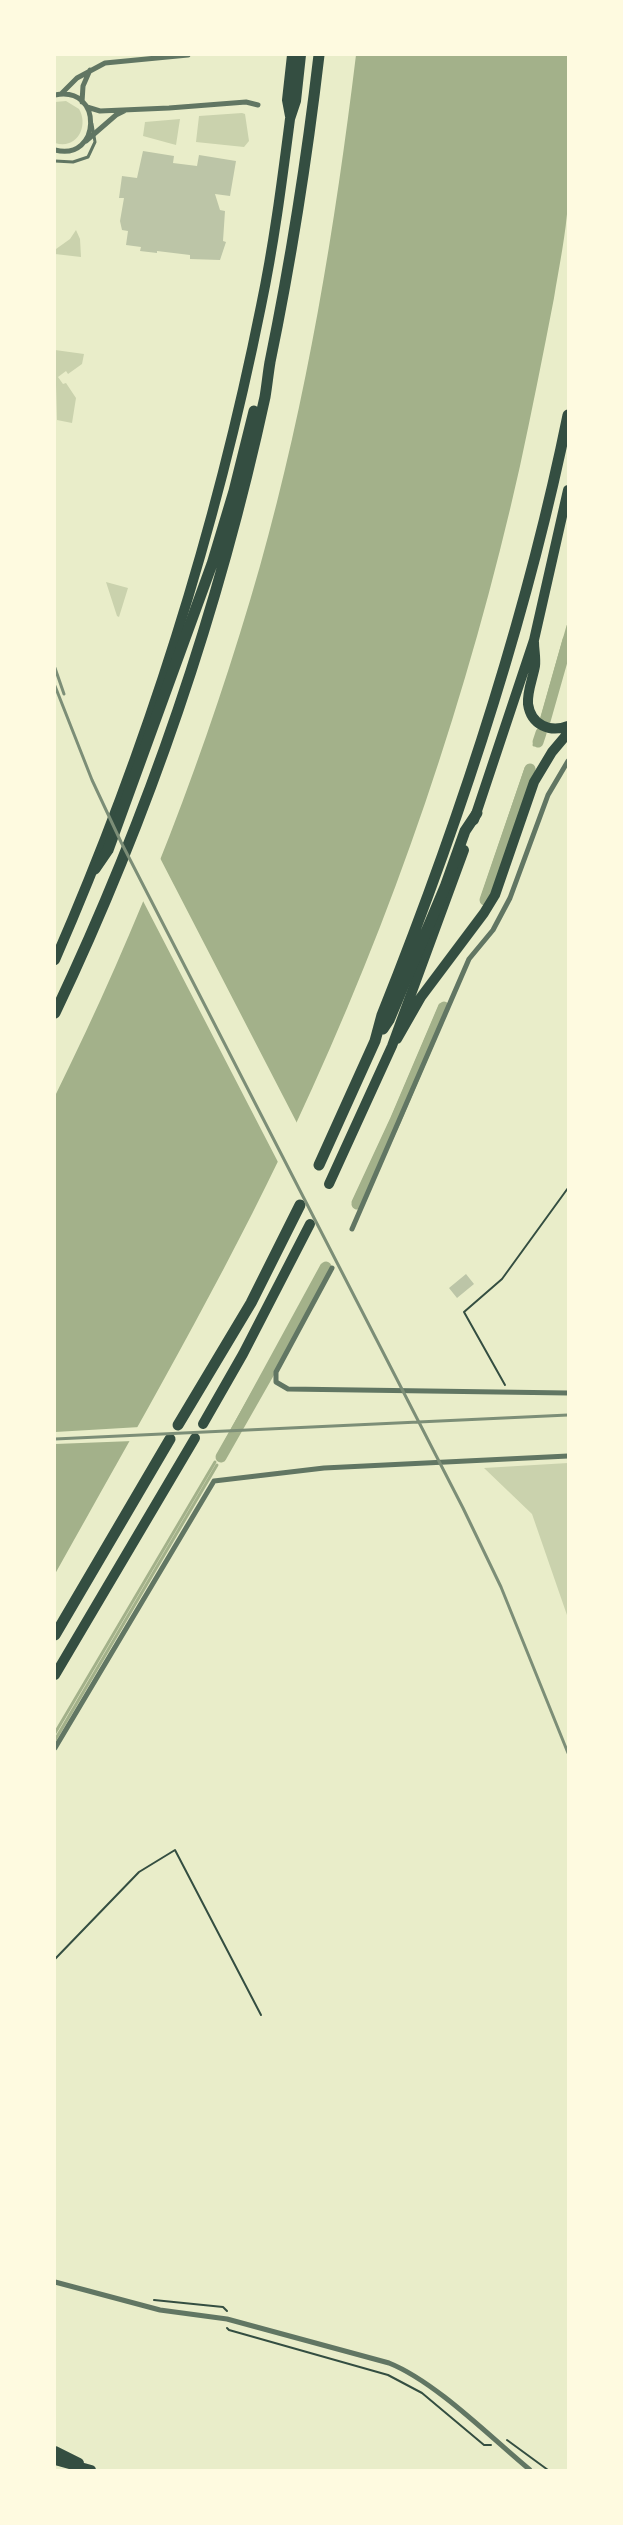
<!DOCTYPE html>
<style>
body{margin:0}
#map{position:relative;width:623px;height:2525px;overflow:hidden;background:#e9edc9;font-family:Karla,sans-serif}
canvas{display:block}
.frame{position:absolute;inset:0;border:56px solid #fefae0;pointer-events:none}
</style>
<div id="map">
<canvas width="623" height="2525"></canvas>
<div class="frame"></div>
</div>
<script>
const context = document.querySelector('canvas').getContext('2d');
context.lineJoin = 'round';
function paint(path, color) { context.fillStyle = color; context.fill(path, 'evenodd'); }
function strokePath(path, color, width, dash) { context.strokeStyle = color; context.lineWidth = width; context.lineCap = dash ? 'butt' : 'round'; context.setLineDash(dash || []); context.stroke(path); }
const green = new Path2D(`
 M 66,101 L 79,109 C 89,126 77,150 55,143 L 55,102 Z
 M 242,113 L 245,114 L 249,141 L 244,147 L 196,142 L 199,116 Z
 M 180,119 L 176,145 L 143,136 L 145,122 Z
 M 76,230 L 80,239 L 81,257 L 55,254 L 56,249 L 70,239 Z
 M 55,350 L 84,354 L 82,364 L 68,374 L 66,371 L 58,377 L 63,384 L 66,383 L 76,398 L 72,423 L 57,420 Z
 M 106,582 L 128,588 L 119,617 L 117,616 Z
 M 568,1463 L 568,1618 L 532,1514 L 484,1468 Z`);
const water = new Path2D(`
 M 356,55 L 568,55 C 568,104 571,153 568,202 C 566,234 559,267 554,298 C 543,355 532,410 520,466 C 469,694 393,917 294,1128 C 222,1281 137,1427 55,1574 L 55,1096 C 139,926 208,749 260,566 C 307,399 335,227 356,55 Z`);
const pier = new Path2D(`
 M 159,856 L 298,1125 L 279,1164 L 142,899 Z
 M 140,1427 L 133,1441 L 55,1444 L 55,1432 Z`);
const stream = new Path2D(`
 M 542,718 L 568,626
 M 534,745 L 538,731
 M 482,898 L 526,768
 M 353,1202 L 391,1120 L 440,1005
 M 219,1454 L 322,1265
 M 55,1733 L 215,1462
 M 55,1740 L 217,1465`);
const canal = new Path2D(`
 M 545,721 L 568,640
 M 538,742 L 541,733
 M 485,900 L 530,769
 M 357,1204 L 395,1122 L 444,1007
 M 221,1457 L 287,1341 L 326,1267`);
const building = new Path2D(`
 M 143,151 L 174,156 L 173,163 L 197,166 L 199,155 L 236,161 L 230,196 L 215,194 L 220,210 L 225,211 L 223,241 L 226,242 L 220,260 L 190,259 L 190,255 L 157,251 L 157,253 L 140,251 L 141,247 L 126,245 L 128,231 L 122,230 L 120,221 L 124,198 L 119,198 L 122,176 L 137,178 Z
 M 466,1274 L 474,1284 L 457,1298 L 449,1288 Z`);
const path = new Path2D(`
 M 505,1385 L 464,1312 L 502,1279 L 568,1188
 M 55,1959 L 139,1872 L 175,1850 L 261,2015
 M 154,2300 L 223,2307 L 227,2311
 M 227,2328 L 229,2330 L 388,2375 L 422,2393 L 484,2445 L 491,2445
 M 507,2440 L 548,2470`);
const service = new Path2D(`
 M 55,161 L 73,162 L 88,157 L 95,142 L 92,124`);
const minor = new Path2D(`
 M 62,93 L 77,78 L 105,63 L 188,55
 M 55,95 C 104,85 101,162 55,150
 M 82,102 L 83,86 L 90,70
 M 87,107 L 100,111 L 169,108 L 246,102 L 258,105
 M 86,141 L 116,115 L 124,111
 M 352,1229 L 469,959 L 493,930 L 510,898 L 548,795 L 568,761
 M 332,1268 L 276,1372 L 276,1382 L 288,1389 L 568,1393
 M 55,1748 L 214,1481 L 324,1468 L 568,1456
 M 55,2282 L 160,2310 L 227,2319 L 389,2363 C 436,2382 490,2437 530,2470`);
const trunk = new Path2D(`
 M 290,116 L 287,100 L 292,55
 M 534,642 C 534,650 536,658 535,666 C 533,678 527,691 528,704 C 531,725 550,733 568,726
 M 474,820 L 534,640 L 568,490
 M 55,960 C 146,751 216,530 261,306 C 274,244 282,181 290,119 L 296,101 L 301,55
 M 397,1039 L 421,997 L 484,913 L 495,895 L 534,782 L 552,752 L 568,733
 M 329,1184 L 392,1046 L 464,850
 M 203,1424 L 243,1354 L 310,1224
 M 55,1675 L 195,1438
 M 55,2451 L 79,2463
 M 55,2460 L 91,2470`);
const motorway = new Path2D(`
 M 95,869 L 108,850 L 212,564 L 234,491 L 254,411
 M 55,1013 C 148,817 219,609 265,397 C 267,385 268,374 270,362 C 291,260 307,158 319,55
 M 383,1029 L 389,1020 L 445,887 L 465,831 L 477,813
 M 319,1165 L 375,1041 L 382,1015 C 460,820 526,621 568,415
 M 178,1425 L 251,1303 L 300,1205
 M 55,1635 L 170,1439`);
const rail = new Path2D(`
 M 55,668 L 64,694
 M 55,686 L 92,780 L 121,842 L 463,1508 L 501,1587 L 568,1753
 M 55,1439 L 568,1415`);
paint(green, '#cad2ad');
paint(water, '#a3b18a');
paint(pier, '#e9edc9');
strokePath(stream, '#a3b18a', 3);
strokePath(canal, '#a3b18a', 11);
paint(building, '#bcc5a7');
strokePath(path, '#344e41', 2);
strokePath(service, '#617663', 3);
strokePath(minor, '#617663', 5);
strokePath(trunk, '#344e41', 10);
strokePath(motorway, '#344e41', 11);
strokePath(rail, '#7c8e77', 3);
</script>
